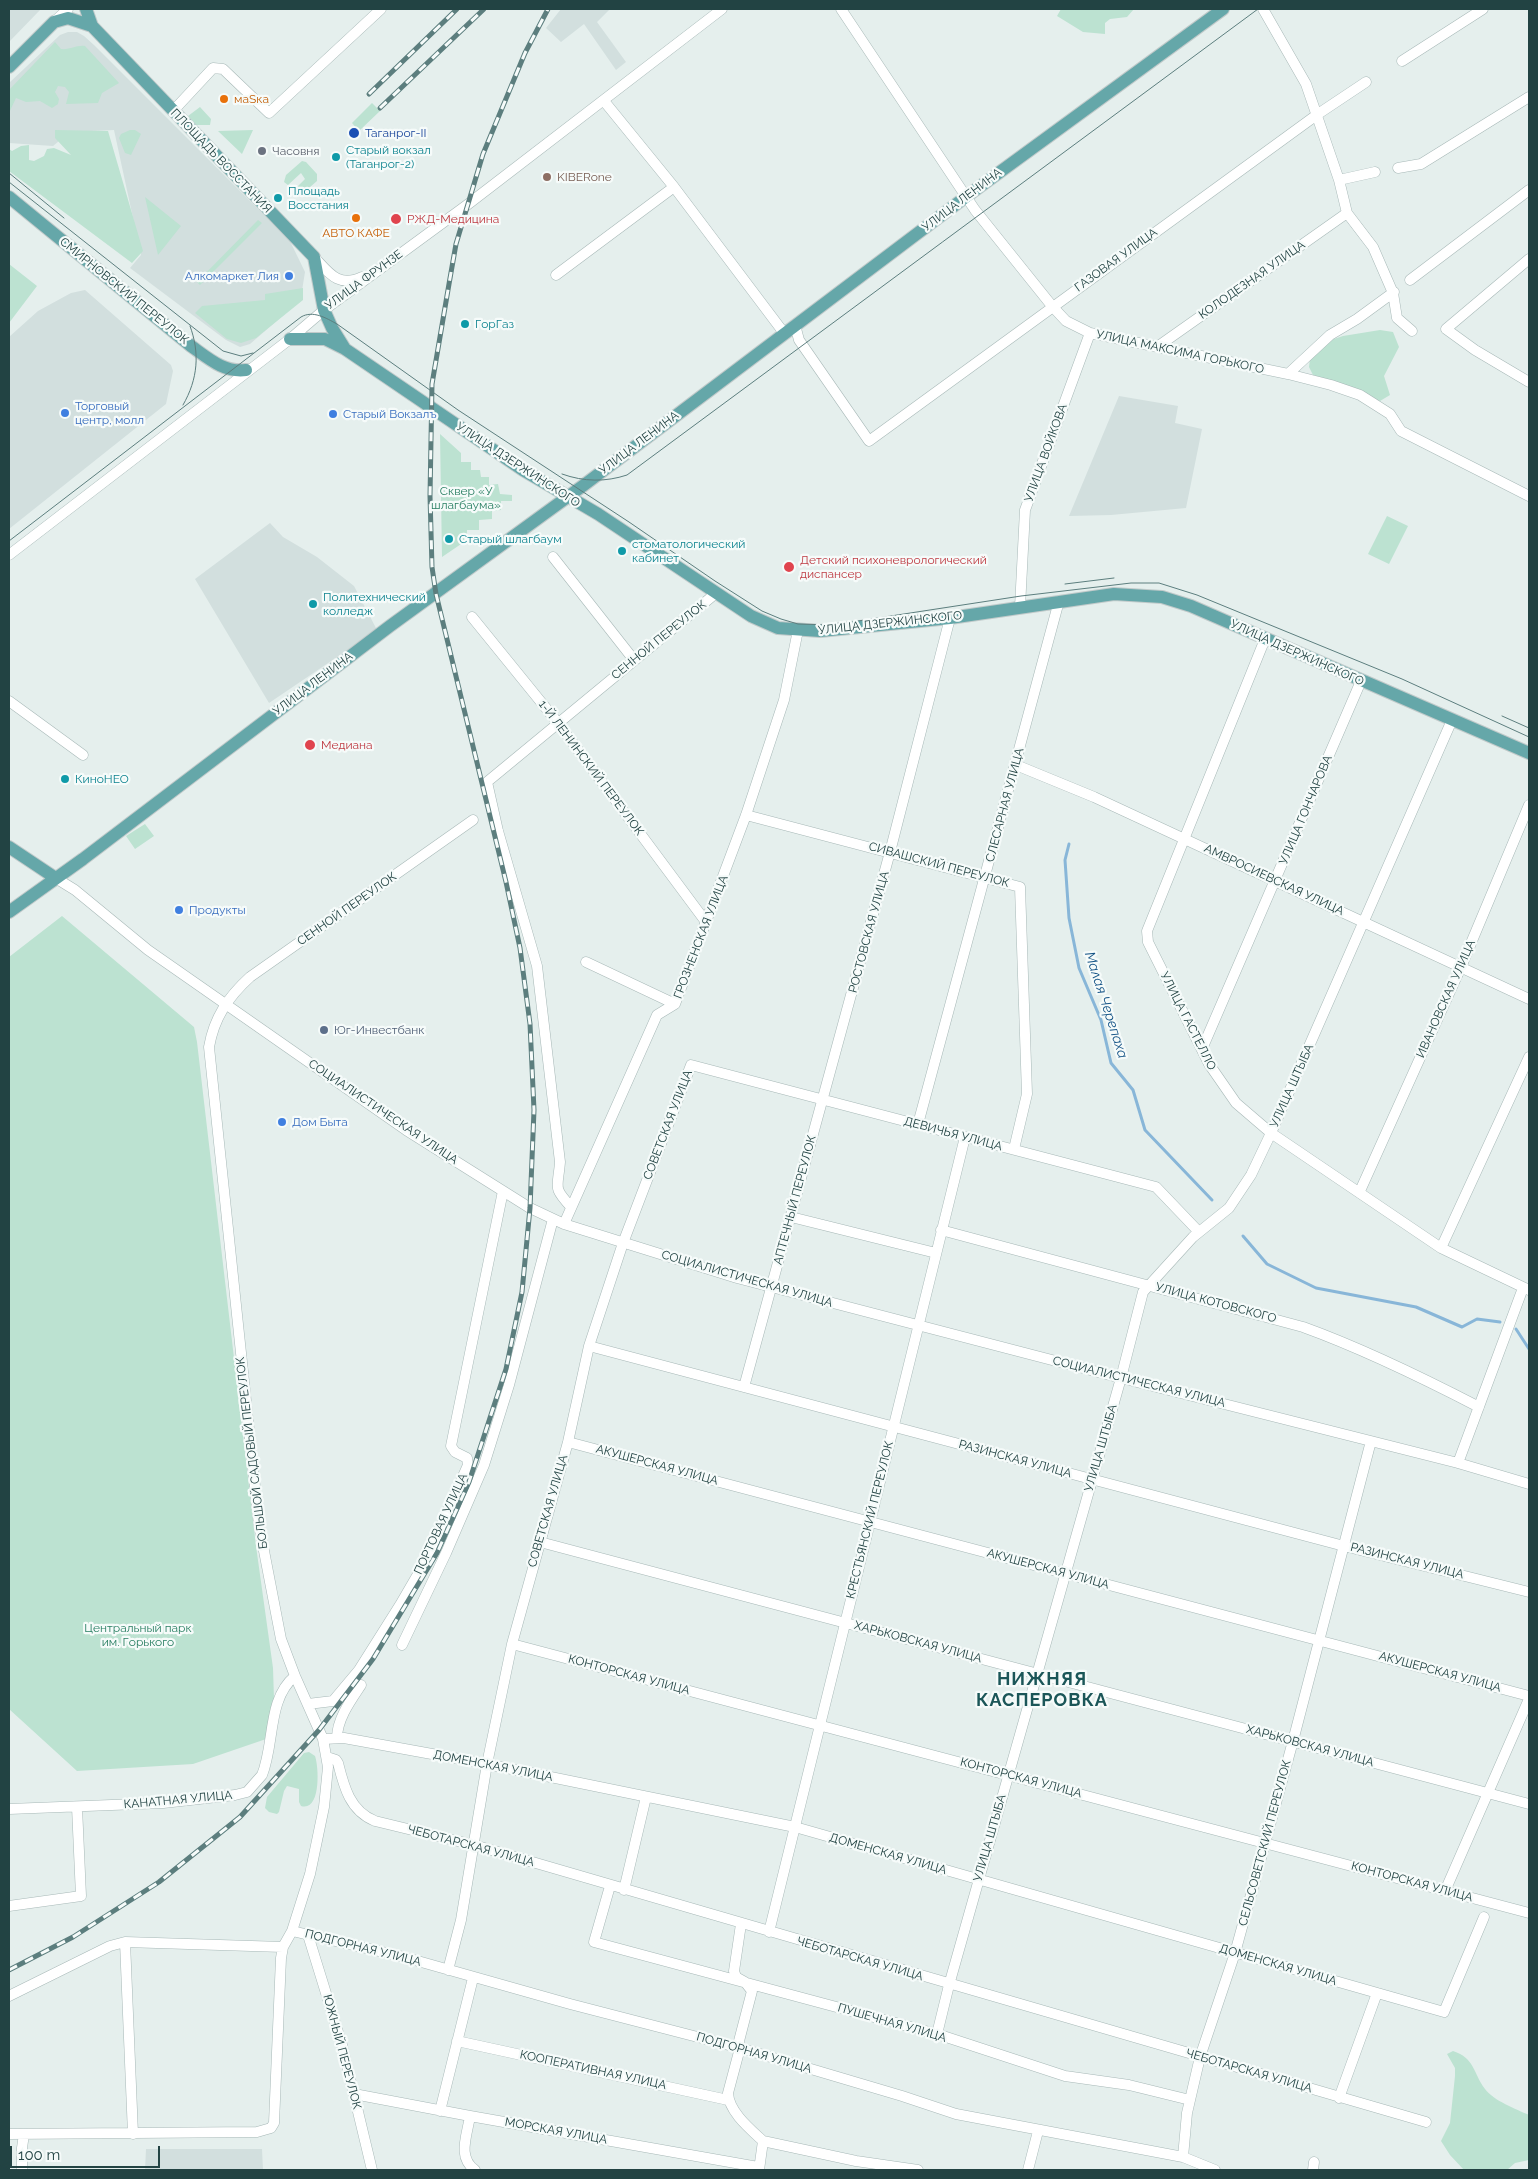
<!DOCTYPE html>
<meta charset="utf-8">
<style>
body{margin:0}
#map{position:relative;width:1538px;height:2179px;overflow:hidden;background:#e5efed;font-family:Raleway,sans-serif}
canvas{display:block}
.frame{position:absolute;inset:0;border:10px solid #224343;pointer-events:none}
.scale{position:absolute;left:10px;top:2146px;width:150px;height:22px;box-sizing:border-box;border:2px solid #224343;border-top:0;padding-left:6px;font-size:15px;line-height:18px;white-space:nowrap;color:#224343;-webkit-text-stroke:4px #f6fbfa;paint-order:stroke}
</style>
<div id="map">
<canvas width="1538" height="2179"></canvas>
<div class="frame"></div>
<div class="scale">100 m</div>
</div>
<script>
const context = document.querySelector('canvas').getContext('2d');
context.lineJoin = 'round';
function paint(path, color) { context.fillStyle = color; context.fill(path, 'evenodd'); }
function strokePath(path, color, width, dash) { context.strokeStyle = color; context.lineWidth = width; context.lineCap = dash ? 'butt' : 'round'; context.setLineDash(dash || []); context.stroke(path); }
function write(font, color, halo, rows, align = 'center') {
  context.font = font + ' Raleway,sans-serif'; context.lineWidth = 4.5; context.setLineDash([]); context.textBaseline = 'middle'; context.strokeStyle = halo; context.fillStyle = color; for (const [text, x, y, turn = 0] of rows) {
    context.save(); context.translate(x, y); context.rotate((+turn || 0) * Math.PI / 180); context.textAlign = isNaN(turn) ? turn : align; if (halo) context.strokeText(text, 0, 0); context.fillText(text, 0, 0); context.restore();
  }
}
const built = new Path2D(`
 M 9,9 L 41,9 L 9,42 Z
 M 561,9 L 610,9 L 597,22 L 626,62 L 616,70 L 584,24 L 561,42 L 546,28 Z
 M 68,32 L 77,32 L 84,36 L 94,45 L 290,241 L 305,272 L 301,297 L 294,306 L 250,344 L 240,347 L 226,340 L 130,268 L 141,255 L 114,130 L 70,132 L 53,146 L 9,143 L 9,83 L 60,35 Z
 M 85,290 L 171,365 L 173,371 L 166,404 L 9,529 L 9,337 L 38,311 L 71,293 Z
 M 1119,396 L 1178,406 L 1175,423 L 1202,429 L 1186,508 L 1111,515 L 1069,516 Z
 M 270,523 L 283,537 L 317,557 L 354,586 L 377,630 L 269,703 L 195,579 Z
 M 146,2149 L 262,2149 L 263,2170 L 145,2170 Z`);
const green = new Path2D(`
 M 1061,9 L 1134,9 L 1127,17 L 1110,19 L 1105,23 L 1105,34 L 1083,32 L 1057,16 Z
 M 55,42 L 61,49 C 70,50 76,45 85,46 L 119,83 L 102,93 L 98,103 L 66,104 L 69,92 L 65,87 L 58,86 L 55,92 L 59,99 L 58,104 L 52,108 L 40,101 L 26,102 L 16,98 L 9,113 L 9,90 Z
 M 372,103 L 380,111 L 359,131 L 352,123 Z
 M 200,107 L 211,119 L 210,125 L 196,125 L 188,116 Z
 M 55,130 L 108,131 L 143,251 L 132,263 L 9,171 L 9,149 L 12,151 L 21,146 L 29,145 L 29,160 L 34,161 L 44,156 L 47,149 L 54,148 L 71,155 L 55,138 Z
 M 130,130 L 135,130 L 141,134 L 131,155 L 125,153 L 119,138 L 121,134 Z
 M 253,130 L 242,154 L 218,131 Z
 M 302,161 L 306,162 L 317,174 L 317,181 L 302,194 L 295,194 L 293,191 L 305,179 L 301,173 L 288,185 L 284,182 L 286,175 Z
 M 145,197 L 181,226 L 158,255 Z
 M 258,220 L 262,223 L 200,285 L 197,282 Z
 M 9,264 L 37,286 L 9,323 Z
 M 303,288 L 303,300 L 256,338 L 241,343 L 227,339 L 195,313 L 202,306 L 265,300 L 265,294 Z
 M 1380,330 L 1393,332 L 1399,347 L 1384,376 L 1390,395 L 1380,401 L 1313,375 L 1309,367 L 1310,359 L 1331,340 L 1343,336 Z
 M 440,434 L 461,453 L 461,462 L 471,462 L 471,470 L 480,470 L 481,477 L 489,477 L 489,485 L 498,484 L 500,494 L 512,495 L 512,501 L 501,501 L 501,510 L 492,511 L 492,519 L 479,520 L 479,530 L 467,530 L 467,540 L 442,557 Z
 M 1387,516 L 1408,526 L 1389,564 L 1368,554 Z
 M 145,824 L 154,836 L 135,849 L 126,836 Z
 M 62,916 L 194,1027 L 197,1042 L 256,1546 L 273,1668 L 274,1699 L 269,1738 L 193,1764 L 77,1771 L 9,1709 L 9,957 Z
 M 309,1752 L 315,1756 C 319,1767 321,1812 301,1806 L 299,1802 L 299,1789 L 287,1786 L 284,1791 L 279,1812 L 277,1814 L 269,1812 L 265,1808 L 267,1797 L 304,1753 Z
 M 1453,2051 C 1475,2058 1473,2073 1485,2089 C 1494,2101 1516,2109 1529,2115 L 1529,2160 L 1515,2163 L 1507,2170 L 1464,2170 L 1450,2155 L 1441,2141 L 1450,2123 L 1455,2076 L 1455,2068 L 1447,2054 Z`);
const stream = new Path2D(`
 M 1069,844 L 1065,860 L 1069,918 L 1079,968 L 1101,1020 L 1111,1063 L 1133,1090 L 1145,1130 L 1212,1200
 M 1243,1236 L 1267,1264 L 1316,1288 L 1416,1307 L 1462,1327 L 1477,1319 L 1500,1322
 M 1516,1329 L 1529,1349`);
const minor = new Path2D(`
 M 841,9 L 975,210 L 1052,306 L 1066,321 L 1090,333 L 1288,374 L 1331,385 L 1360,395 L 1390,414 L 1401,431 L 1529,496
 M 1263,9 L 1306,84 L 1339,180 L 1347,213 L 1373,247 L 1393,293 L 1397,318 L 1412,331
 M 55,21 L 68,9
 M 1402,61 L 1483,9
 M 604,101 L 674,187 L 784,333
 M 173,111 L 213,68 L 223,69 L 269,113 L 381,9
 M 1398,168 L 1421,164 L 1529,97
 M 1339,180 L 1375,172
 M 314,257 C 329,273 338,288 362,277
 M 1529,259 L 1446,329 L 1475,350 L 1529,382
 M 556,275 L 674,187
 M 1410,280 L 1529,190
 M 795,325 L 799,340 L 869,441 L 1318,114 L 1366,82
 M 1157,347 L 1347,213
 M 1288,374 L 1330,335 L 1357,319 L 1394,292
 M 9,555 L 290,339 L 324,310 L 467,205 L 722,9
 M 553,557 L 634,660
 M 1020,607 L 1025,510 L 1090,333
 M 472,617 L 558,723 L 706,922
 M 1265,639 L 1147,931 L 1148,942 L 1209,1064 L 1236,1103 L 1271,1133 L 1441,1248 L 1529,1290
 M 9,701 L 83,755
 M 1016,765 L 1094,797 L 1529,999
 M 746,815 L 1020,887 L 1027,1094 L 1014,1149
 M 54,877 L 75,890 L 148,950 L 406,1130 L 530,1208 L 564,1224 L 737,1278 L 1121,1378 L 1458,1463 L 1529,1484
 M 586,962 L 675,1004
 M 1202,1049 L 1361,681
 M 918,1124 L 1059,601
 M 1360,1191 L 1461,967 L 1529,805
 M 571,1207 C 552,1186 558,1189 560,1162 L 537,966 L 498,831 L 487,782 L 715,594
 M 791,1217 L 936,1253
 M 564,1224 L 657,1015 L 675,1004 L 746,815 L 784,700 L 798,630
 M 941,1230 L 1303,1327 C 1364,1349 1421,1377 1479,1407
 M 1441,1248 L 1529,1057
 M 589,1346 L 1344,1546 L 1529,1592
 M 744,1387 L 890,852 L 950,618
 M 568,1442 L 1529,1696
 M 1458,1463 L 1523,1288
 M 540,1542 L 1529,1804
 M 512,1644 L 1529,1913
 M 402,1645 L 446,1553 L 484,1465 L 509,1385 L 553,1219
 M 308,1704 L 333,1701 L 359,1670 L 400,1605 L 425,1562 L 468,1465 L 467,1458 L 455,1452 L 451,1446 L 503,1191
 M 337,1738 C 337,1719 351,1700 361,1685
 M 323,1739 L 344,1738 L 487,1764 L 795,1827 L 1444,2012 L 1484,1917
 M 327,1757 L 336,1760 L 338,1763 C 344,1787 350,1811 375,1821 L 474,1845 L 1426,2122
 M 9,1809 L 163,1803 L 235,1795 L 247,1792 L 262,1775 C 275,1743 267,1699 295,1676
 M 610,1886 L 594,1942 L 937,2034 L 1065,2076 L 1129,2085 L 1190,2100
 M 624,1890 L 646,1797
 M 1445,1891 L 1529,1699
 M 9,1906 L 81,1896 L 77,1807
 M 741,1924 L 734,1971 L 736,1977 L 745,1982 L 752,1991 L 739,2041 L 740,2048 L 728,2093 C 729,2112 750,2129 763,2141 L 759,2170
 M 292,1931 L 400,1956 L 570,2004 L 740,2048 L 902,2096 L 956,2114 L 1183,2157 L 1215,2170
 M 769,1932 L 965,1137
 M 308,1935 L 342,2045 L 372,2170
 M 125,1942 L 133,2134
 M 448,1970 L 461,1920 L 487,1764 L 512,1644 L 568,1442 L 589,1346 L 623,1243 L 691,1065 L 1156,1187 L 1199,1232
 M 9,1996 L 110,1946 L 125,1942 L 283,1947
 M 937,2034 L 949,1985 L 1121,1378 L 1143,1292 L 1193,1237 L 1229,1208 L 1251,1175 L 1271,1133 L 1452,720
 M 457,2041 L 728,2100
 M 354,2094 L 470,2116 L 758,2167
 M 1339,2098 L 1377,1993
 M 440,2111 L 473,1978
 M 470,2116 C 467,2136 457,2157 475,2170
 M 9,2134 L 257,2132 L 271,2128 L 274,2123 L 281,1958 L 283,1947 L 292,1931 L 310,1874 L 324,1807 L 328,1767 L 323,1739 L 295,1676 L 281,1639 L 259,1525 L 209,1047 C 214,1018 228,997 250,977 L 473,820
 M 763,2141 L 856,2161 L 918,2170
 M 1183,2157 L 1187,2113 L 1200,2057 L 1235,1953 L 1293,1741 L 1371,1441
 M 22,2170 L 22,2148 L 24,2134
 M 1028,2170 L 1038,2131
 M 1313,2170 L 1314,2162`);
const major = new Path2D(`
 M 86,9 L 92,26 L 314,257 L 324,310 L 332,328 L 345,349 L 523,470 L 598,514 L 751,616 L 778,628 L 820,631 L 950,618 L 1114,594 L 1162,597 L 1191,606 L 1529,753
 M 9,67 L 54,22 L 68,18 L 92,26
 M 9,197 L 191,346 C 208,358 224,373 246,370
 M 290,339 L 325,339 L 345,349
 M 9,847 L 54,877
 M 9,912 L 83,859 L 390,626 L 584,485 L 967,196 L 1223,9`);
const tram = new Path2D(`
 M 9,173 L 64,218
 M 9,182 L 223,351 L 241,356 L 253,353
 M 183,405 C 198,379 200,353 190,326
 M 562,474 C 584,482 606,482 627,475 L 1258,9
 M 9,541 L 301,317 C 313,310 326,318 337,324 L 458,410 L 629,522 L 715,581 L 762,611 L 781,619 L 798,624 L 832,625 L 1021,596 L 1131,583 L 1159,583 L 1197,595 L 1402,679 L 1529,737
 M 1065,584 L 1114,578
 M 1502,716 L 1529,728`);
const rail = new Path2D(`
 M 369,94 L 457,9
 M 380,108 L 484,9
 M 9,1970 L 73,1937 L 159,1882 L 240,1817 L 319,1730 L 373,1659 L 437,1553 L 469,1482 L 506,1369 L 522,1292 L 530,1208 L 534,1110 L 530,1024 L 520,948 L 506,882 L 436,594 L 432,567 L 430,496 L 432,384 L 449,284 L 456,244 L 483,154 L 525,53 L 548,9`);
const markers = [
 [224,99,5,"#e8710a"],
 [354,133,6,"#1a4fb4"],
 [262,151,5,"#6b7280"],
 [336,157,5,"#0f9aa8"],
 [547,177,5,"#8d6e63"],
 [278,198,5,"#0f9aa8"],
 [356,218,5,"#e8710a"],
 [396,219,6,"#e0444e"],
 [289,276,5,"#3f7fe0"],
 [465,324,5,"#0f9aa8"],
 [65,413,5,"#3f7fe0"],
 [333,414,5,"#3f7fe0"],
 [449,539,5,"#0f9aa8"],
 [622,551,5,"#0f9aa8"],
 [789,567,6,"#e0444e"],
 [313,604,5,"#0f9aa8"],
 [310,745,6,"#e0444e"],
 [65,779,5,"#0f9aa8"],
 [179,910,5,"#3f7fe0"],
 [324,1030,5,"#5c6f8a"],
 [282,1122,5,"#3f7fe0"]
];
const foodNames = [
 ["маSка",234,99],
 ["АВТО КАФЕ",356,233,"center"]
];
const transitNames = [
 ["Таганрог-II",365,133]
];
const cultureNames = [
 ["Старый вокзал",346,150],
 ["(Таганрог-2)",346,164],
 ["Площадь",288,191],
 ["Восстания",288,205],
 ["ГорГаз",475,324],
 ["Старый шлагбаум",459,539],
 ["стоматологический",632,544],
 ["кабинет",632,558],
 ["Политехнический",323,597],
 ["колледж",323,611],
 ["КиноНЕО",75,779]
];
const worshipNames = [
 ["Часовня",272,151]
];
const streetNames = [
 ["ПЛОЩАДЬ ВОССТАНИЯ",221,161,46],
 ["УЛИЦА ЛЕНИНА",962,200,-37],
 ["ГАЗОВАЯ УЛИЦА",1116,260,-36],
 ["УЛИЦА ФРУНЗЕ",364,280,-36],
 ["КОЛОДЕЗНАЯ УЛИЦА",1252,280,-35],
 ["СМИРНОВСКИЙ ПЕРЕУЛОК",124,291,39],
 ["УЛИЦА МАКСИМА ГОРЬКОГО",1180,352,12],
 ["УЛИЦА ЛЕНИНА",639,443,-37],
 ["УЛИЦА ВОЙКОВА",1046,453,-70],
 ["УЛИЦА ДЗЕРЖИНСКОГО",518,465,33],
 ["УЛИЦА ДЗЕРЖИНСКОГО",890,623,-6],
 ["СЕННОЙ ПЕРЕУЛОК",659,640,-39],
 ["УЛИЦА ДЗЕРЖИНСКОГО",1297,653,24],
 ["УЛИЦА ЛЕНИНА",313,684,-37],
 ["1-Й ЛЕНИНСКИЙ ПЕРЕУЛОК",591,768,53],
 ["СЛЕСАРНАЯ УЛИЦА",1005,805,-75],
 ["УЛИЦА ГОНЧАРОВА",1306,810,-67],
 ["СИВАШСКИЙ ПЕРЕУЛОК",939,865,15],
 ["АМВРОСИЕВСКАЯ УЛИЦА",1274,880,25],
 ["СЕННОЙ ПЕРЕУЛОК",347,909,-35],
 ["РОСТОВСКАЯ УЛИЦА",869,932,-75],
 ["ГРОЗНЕНСКАЯ УЛИЦА",701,937,-69],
 ["ИВАНОВСКАЯ УЛИЦА",1446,999,-66],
 ["УЛИЦА ГАСТЕЛЛО",1188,1021,63],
 ["УЛИЦА ШТЫБА",1292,1086,-66],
 ["СОЦИАЛИСТИЧЕСКАЯ УЛИЦА",383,1112,34],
 ["СОВЕТСКАЯ УЛИЦА",668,1125,-69],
 ["ДЕВИЧЬЯ УЛИЦА",953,1134,15],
 ["АПТЕЧНЫЙ ПЕРЕУЛОК",795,1200,-75],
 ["СОЦИАЛИСТИЧЕСКАЯ УЛИЦА",747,1279,16],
 ["УЛИЦА КОТОВСКОГО",1216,1303,15],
 ["СОЦИАЛИСТИЧЕСКАЯ УЛИЦА",1139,1382,14],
 ["УЛИЦА ШТЫБА",1101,1448,-74],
 ["БОЛЬШОЙ САДОВЫЙ ПЕРЕУЛОК",252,1453,-97],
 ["РАЗИНСКАЯ УЛИЦА",1015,1459,15],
 ["АКУШЕРСКАЯ УЛИЦА",657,1465,15],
 ["СОВЕТСКАЯ УЛИЦА",548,1511,-74],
 ["КРЕСТЬЯНСКИЙ ПЕРЕУЛОК",870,1520,-76],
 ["ПОРТОВАЯ УЛИЦА",441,1524,-65],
 ["РАЗИНСКАЯ УЛИЦА",1407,1561,14],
 ["АКУШЕРСКАЯ УЛИЦА",1048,1569,15],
 ["ХАРЬКОВСКАЯ УЛИЦА",918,1642,15],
 ["АКУШЕРСКАЯ УЛИЦА",1440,1672,15],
 ["КОНТОРСКАЯ УЛИЦА",629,1675,15],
 ["ХАРЬКОВСКАЯ УЛИЦА",1310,1746,15],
 ["ДОМЕНСКАЯ УЛИЦА",493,1766,11],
 ["КОНТОРСКАЯ УЛИЦА",1021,1778,15],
 ["КАНАТНАЯ УЛИЦА",178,1800,-5],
 ["УЛИЦА ШТЫБА",990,1838,-74],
 ["СЕЛЬСОВЕТСКИЙ ПЕРЕУЛОК",1265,1843,-75],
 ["ЧЕБОТАРСКАЯ УЛИЦА",471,1846,15],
 ["ДОМЕНСКАЯ УЛИЦА",888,1854,16],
 ["КОНТОРСКАЯ УЛИЦА",1412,1882,15],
 ["ПОДГОРНАЯ УЛИЦА",363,1948,14],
 ["ЧЕБОТАРСКАЯ УЛИЦА",860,1959,16],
 ["ДОМЕНСКАЯ УЛИЦА",1278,1965,16],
 ["ПУШЕЧНАЯ УЛИЦА",892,2023,16],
 ["ЮЖНЫЙ ПЕРЕУЛОК",342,2052,75],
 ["ПОДГОРНАЯ УЛИЦА",754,2053,16],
 ["КООПЕРАТИВНАЯ УЛИЦА",593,2070,12],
 ["ЧЕБОТАРСКАЯ УЛИЦА",1249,2071,16],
 ["МОРСКАЯ УЛИЦА",556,2131,10]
];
const educationNames = [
 ["KIBERone",557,177]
];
const healthNames = [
 ["РЖД-Медицина",407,219],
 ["Детский психоневрологический",800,560],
 ["диспансер",800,574],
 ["Медиана",321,745]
];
const shopNames = [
 ["Алкомаркет Лия",279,276,"right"],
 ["Торговый",75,406],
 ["центр, молл",75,420],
 ["Старый Вокзалъ",343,414],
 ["Продукты",189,910],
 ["Дом Быта",292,1122]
];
const parkNames = [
 ["Сквер «У",466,491],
 ["шлагбаума»",466,505],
 ["Центральный парк",138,1628],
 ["им. Горького",138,1642]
];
const serviceNames = [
 ["Юг-Инвестбанк",334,1030]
];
const waterNames = [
 ["Малая Черепаха",1106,1005,72]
];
const districtNames = [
 ["НИЖНЯЯ",1042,1680],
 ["КАСПЕРОВКА",1042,1701]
];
paint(built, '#d2dfde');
paint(green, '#bce2d1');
strokePath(stream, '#88b6d8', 3);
strokePath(minor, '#a7b8b7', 11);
strokePath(major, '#c1caca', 14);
strokePath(minor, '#fff', 10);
strokePath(major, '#65a7a9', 12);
strokePath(tram, '#5c7e7e', 1);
strokePath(rail, '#5c7e7e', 5);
strokePath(rail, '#f6fbfa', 3, [9]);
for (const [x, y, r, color] of markers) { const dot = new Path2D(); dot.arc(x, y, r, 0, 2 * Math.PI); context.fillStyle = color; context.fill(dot); strokePath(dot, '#f6fbfa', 2); }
write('12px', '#c56008', '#f6fbfa', foodNames, 'left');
write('12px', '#164399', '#f6fbfa', transitNames, 'left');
write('12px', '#0d838f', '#f6fbfa', cultureNames, 'left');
write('12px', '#5b616d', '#f6fbfa', worshipNames, 'left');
write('12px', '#224343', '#f6fbfa', streetNames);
write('12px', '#785e54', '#f6fbfa', educationNames, 'left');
write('12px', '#be3a42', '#f6fbfa', healthNames, 'left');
write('12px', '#366cbe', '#f6fbfa', shopNames, 'left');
write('12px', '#277e61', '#f6fbfa', parkNames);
write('12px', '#4e5e75', '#f6fbfa', serviceNames, 'left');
write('italic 14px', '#155486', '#f6fbfa', waterNames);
context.letterSpacing = '1px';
write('bold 18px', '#1b5658', '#f6fbfa', districtNames);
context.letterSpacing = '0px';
</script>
